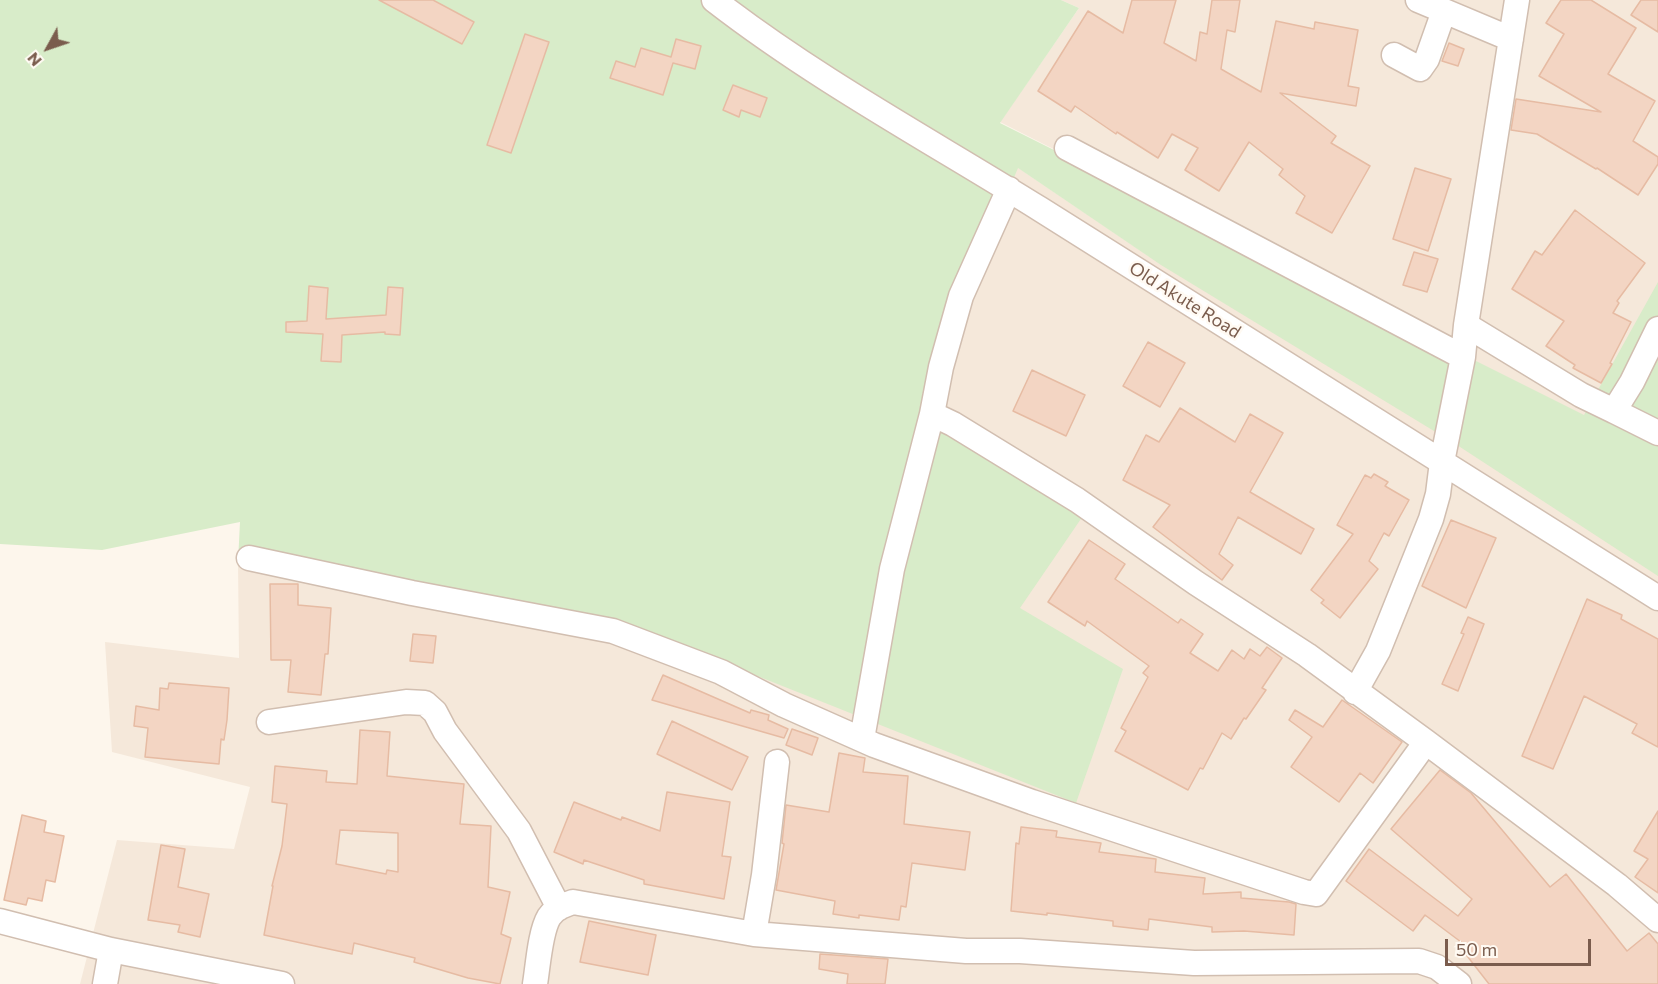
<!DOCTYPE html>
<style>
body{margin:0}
#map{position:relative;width:1658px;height:984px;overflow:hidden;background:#fdf6ec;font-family:Commissioner,sans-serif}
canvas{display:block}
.north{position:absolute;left:18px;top:18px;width:60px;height:60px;-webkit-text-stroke:4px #fffaf3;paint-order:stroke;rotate:230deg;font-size:16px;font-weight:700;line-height:24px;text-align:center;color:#7a5c4d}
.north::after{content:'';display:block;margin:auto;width:21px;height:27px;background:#7a5c4d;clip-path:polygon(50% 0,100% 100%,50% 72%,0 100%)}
.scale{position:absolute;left:1445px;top:939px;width:146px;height:27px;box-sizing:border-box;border:3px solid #7a5c4d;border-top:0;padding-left:8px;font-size:18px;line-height:21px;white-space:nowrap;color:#7a5c4d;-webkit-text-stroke:4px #fffaf3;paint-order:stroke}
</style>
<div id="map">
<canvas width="1658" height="984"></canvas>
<div class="north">N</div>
<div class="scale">50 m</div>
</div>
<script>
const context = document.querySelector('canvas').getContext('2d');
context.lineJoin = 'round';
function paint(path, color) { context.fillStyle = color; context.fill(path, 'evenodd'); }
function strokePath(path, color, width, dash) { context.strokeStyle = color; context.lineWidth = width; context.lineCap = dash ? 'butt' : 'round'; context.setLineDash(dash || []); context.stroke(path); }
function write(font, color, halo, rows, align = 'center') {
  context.font = font + ' Commissioner,sans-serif'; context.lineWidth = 5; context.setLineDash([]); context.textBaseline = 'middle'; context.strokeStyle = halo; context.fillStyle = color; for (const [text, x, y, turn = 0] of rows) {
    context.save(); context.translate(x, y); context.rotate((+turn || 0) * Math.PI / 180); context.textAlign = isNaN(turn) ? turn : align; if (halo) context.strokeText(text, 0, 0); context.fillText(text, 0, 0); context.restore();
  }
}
const residential = new Path2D(`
 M 1061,0 L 1658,0 L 1658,984 L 80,984 L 117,840 L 234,849 L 250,787 L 112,752 L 105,642 L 239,658 L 238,562 L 949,414 L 922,395 L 1017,167 L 1150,257 L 1196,221 L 1000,122 L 1079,8 Z`);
const green = new Path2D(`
 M 0,0 L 1061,0 L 1079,8 L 1000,123 L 1584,415 L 1658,282 L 1658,576 L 1457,445 L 1161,265 L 1018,168 L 922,395 L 1087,510 L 1020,608 L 1123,669 L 1076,803 L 657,636 L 238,562 L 240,522 L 102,550 L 0,544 Z`);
const building = new Path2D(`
 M 379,0 L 433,0 L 474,22 L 462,44 Z
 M 1132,0 L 1176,0 L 1164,43 L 1196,61 L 1200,32 L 1207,34 L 1212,0 L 1240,0 L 1235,32 L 1227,30 L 1221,69 L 1261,92 L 1276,21 L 1314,29 L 1315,22 L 1358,30 L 1348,86 L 1359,88 L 1356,106 L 1280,93 L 1336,136 L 1331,143 L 1370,166 L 1332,233 L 1296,213 L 1305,196 L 1279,175 L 1283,169 L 1249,142 L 1219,191 L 1185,170 L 1198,148 L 1172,134 L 1158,158 L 1117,132 L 1116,134 L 1075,106 L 1071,112 L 1038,91 L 1088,11 L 1123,33 Z
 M 1561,0 L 1591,0 L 1636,28 L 1608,74 L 1655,101 L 1633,141 L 1658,157 L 1658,164 L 1638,195 L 1597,168 L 1596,169 L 1537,134 L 1511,130 L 1516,99 L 1601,112 L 1539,76 L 1564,34 L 1546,23 Z
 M 1641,0 L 1658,0 L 1658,32 L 1631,15 Z
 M 525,34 L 549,42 L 511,153 L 487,145 Z
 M 676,39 L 701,46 L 695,69 L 673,63 L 663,95 L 610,78 L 616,61 L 635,67 L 641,48 L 671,57 Z
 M 1449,43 L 1464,49 L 1458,66 L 1442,61 Z
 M 733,85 L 767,98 L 760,117 L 741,110 L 739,117 L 723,110 Z
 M 1415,168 L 1451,179 L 1428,251 L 1393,239 Z
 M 1575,210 L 1645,263 L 1617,301 L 1619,303 L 1613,313 L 1631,322 L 1610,363 L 1612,364 L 1601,383 L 1573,368 L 1575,365 L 1546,346 L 1564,321 L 1512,289 L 1535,251 L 1542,255 Z
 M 1414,252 L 1438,259 L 1427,292 L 1403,285 Z
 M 309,286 L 328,288 L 326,319 L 386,315 L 388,287 L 403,288 L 400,335 L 385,334 L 385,332 L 342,335 L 341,362 L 321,361 L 323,334 L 286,332 L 286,322 L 307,321 Z
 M 1148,342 L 1185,363 L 1160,407 L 1123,386 Z
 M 1032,370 L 1085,395 L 1066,436 L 1013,411 Z
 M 1180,408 L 1235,442 L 1250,414 L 1283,433 L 1250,492 L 1314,529 L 1301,554 L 1238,517 L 1219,554 L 1233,565 L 1222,580 L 1153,527 L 1170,505 L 1123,480 L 1146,435 L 1159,442 Z
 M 1374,474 L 1388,482 L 1385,486 L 1409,500 L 1389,536 L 1384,533 L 1369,561 L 1378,569 L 1340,618 L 1321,603 L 1324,600 L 1311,590 L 1353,534 L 1337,525 L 1365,475 L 1371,478 Z
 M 1451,520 L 1496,538 L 1466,608 L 1422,586 Z
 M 1089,540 L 1125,564 L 1115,579 L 1178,623 L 1181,619 L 1203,634 L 1190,653 L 1218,671 L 1232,650 L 1244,659 L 1250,649 L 1260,656 L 1267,647 L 1282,658 L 1262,688 L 1266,690 L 1246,719 L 1244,718 L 1231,739 L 1222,733 L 1203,769 L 1200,768 L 1188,790 L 1115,751 L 1126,731 L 1121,728 L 1148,677 L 1143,673 L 1149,666 L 1087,621 L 1085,626 L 1048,602 Z
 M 270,584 L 298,584 L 298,605 L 331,608 L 328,654 L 325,654 L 321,695 L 288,692 L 291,660 L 271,660 Z
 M 1587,599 L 1622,615 L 1621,619 L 1658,639 L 1658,747 L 1632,733 L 1637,724 L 1584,696 L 1553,769 L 1522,756 Z
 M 1468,617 L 1484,624 L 1458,691 L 1442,684 L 1464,634 L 1461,633 Z
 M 413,634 L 436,636 L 433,663 L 410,661 Z
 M 663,675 L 750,713 L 751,710 L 769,715 L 768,720 L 788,729 L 784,738 L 652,700 Z
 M 169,683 L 229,688 L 227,720 L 224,740 L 221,739 L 219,764 L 145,757 L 148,728 L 134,726 L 136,706 L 159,710 L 160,688 L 168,689 Z
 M 1342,700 L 1402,742 L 1373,783 L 1360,773 L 1339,802 L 1291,767 L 1312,737 L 1289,720 L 1295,710 L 1323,727 Z
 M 672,721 L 748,757 L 732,790 L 657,754 Z
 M 792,729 L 818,738 L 812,755 L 786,745 Z
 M 360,730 L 390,732 L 387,776 L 464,784 L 460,824 L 491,826 L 488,887 L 510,892 L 501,934 L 511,938 L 500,984 L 468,978 L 414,962 L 415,958 L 354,943 L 352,954 L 264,935 L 273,886 L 272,886 L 282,846 L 287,804 L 272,802 L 275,766 L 327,771 L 326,782 L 357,784 ZM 340,830 L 398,833 L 398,872 L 387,870 L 386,874 L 336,864 Z
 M 839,753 L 865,758 L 863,772 L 908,776 L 904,824 L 970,832 L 965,870 L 912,863 L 906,907 L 901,906 L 899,920 L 859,915 L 859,918 L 833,914 L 835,901 L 776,890 L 784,844 L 782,843 L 786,805 L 829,812 Z
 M 1440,770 L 1471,793 L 1550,887 L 1566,874 L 1627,951 L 1649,933 L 1658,944 L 1658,984 L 1489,984 L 1464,952 L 1469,948 L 1425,915 L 1413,931 L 1346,881 L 1369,849 L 1458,916 L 1472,899 L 1391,829 Z
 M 667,792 L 730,802 L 722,856 L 731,857 L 724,899 L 644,884 L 644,880 L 584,860 L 583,864 L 554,852 L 574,802 L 621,820 L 622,817 L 660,831 Z
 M 1658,811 L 1658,893 L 1635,877 L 1648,859 L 1634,851 Z
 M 22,815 L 46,821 L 44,832 L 64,836 L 55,882 L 46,880 L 42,901 L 28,898 L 26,905 L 4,900 Z
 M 1021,827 L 1057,831 L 1056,837 L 1101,843 L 1099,852 L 1156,859 L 1155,872 L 1205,878 L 1203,894 L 1241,892 L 1241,898 L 1289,902 L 1296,904 L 1294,935 L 1244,931 L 1212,932 L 1212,927 L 1149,919 L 1148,930 L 1113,926 L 1113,921 L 1047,913 L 1047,915 L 1011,911 L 1016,843 L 1019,844 Z
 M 161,845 L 185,849 L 178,887 L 209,894 L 200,937 L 178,932 L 180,925 L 148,920 Z
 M 589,921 L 656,935 L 648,975 L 580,962 Z
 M 820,954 L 888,959 L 885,984 L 847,984 L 848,974 L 819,969 Z`);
const minor = new Path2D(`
 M 714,0 C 816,79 931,141 1040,209 C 1246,339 1452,468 1658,598
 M 1418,0 L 1511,39
 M 1394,55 L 1420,69 L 1427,59 L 1444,11
 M 1067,148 L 1463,357
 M 1009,189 L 961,296 L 941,367 L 932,414 L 953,424 L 1077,500 L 1196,583 L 1307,655 L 1426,742 L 1617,885 L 1658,920
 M 1466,325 L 1581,395 L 1614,411 L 1632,382 L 1658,329
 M 1614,411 L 1658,433
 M 249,558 L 412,593 L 613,631 L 721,672 L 784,705 L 874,745 L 1032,802 L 1304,892 L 1316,894 L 1426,742
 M 1355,692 L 1378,651 L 1431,519 L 1438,494 L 1442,462 L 1463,357 L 1466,325 L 1517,0
 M 269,722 L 406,702 L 425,703 L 435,712 L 445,731 L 519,831 L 559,908
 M 862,739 L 892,569 L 932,414
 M 0,921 L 111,950 L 282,984
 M 754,934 L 764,875 L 777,762
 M 105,984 L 111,950
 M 535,984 C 538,966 540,932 549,917 C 555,908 564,905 573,902 L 754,934 L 966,951 L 1020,951 L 1194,963 L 1419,961 L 1437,967 L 1459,984`);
const streetNames = [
 ["Old Akute Road",1185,300,32]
];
paint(residential, '#f5e8da');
paint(green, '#d8ecc9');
paint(building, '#f3d5c3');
strokePath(building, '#e6bba3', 1.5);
strokePath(minor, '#d1beb0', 27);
strokePath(minor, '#fff', 24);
write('18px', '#7a5c4d', '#fffaf3', streetNames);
</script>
